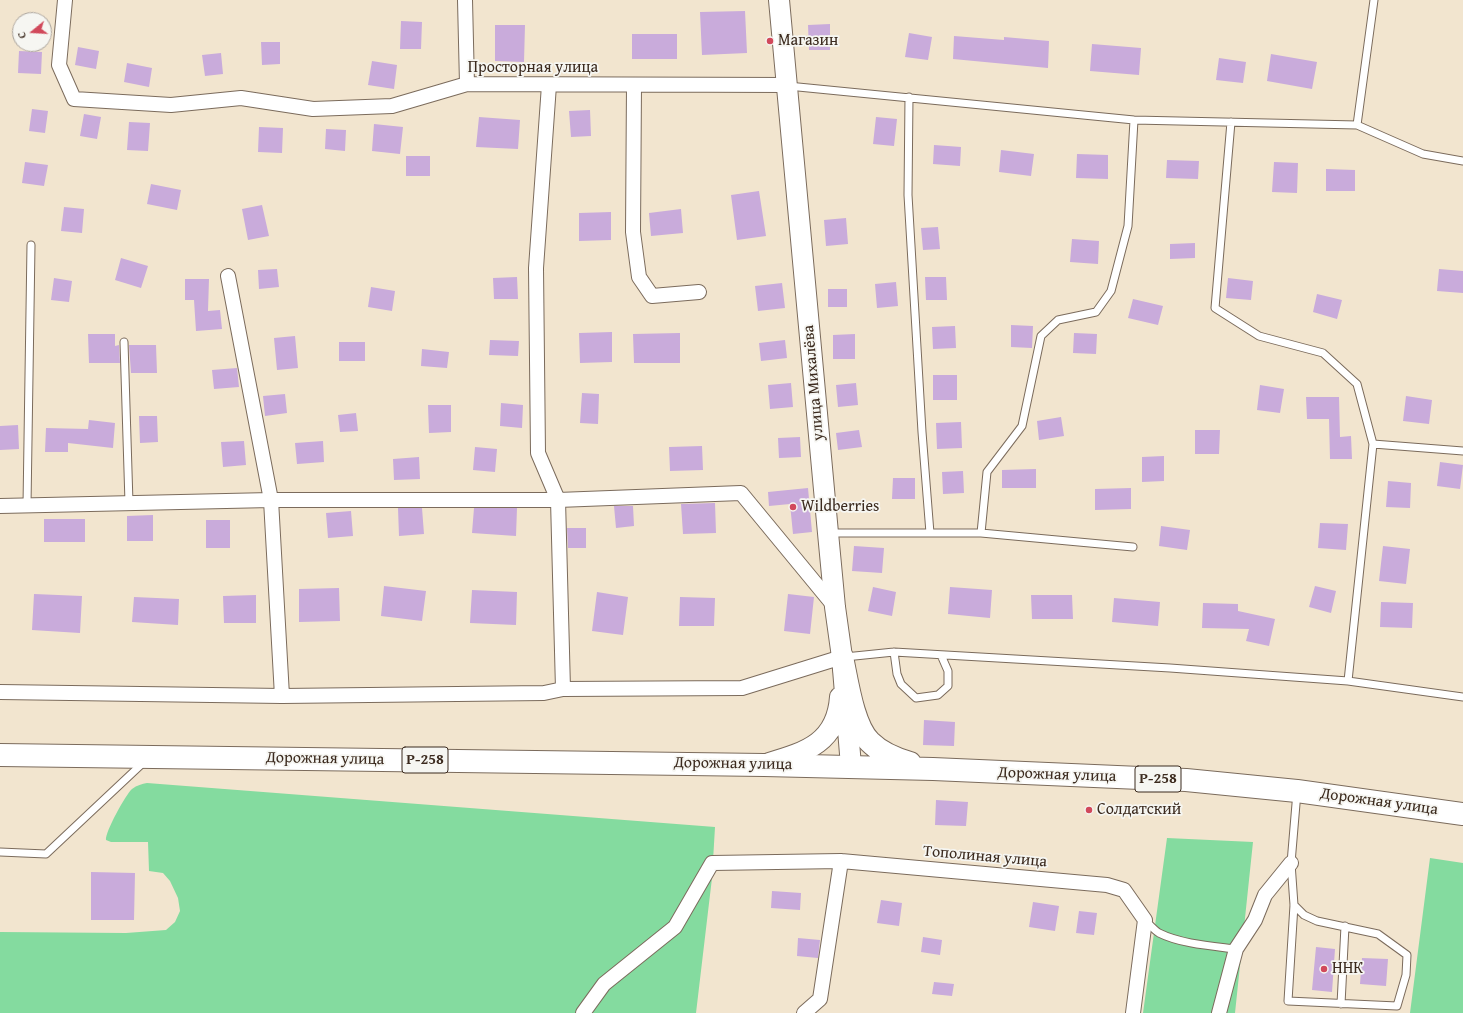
<!DOCTYPE html>
<meta charset="utf-8">
<style>
body{margin:0}
#map{position:relative;width:1463px;height:1013px;overflow:hidden;background:#f2e5cf;font-family:"Gentium Book Plus",serif}
canvas{display:block}
.north{position:absolute;left:12px;top:12px;width:40px;height:40px;box-sizing:border-box;background:#f6f6f2;border:1px solid #aba49d;border-radius:50%;rotate:252deg;font-size:11px;font-weight:700;line-height:16px;text-align:center;color:#3b2a1e}
.north::after{content:'';display:block;margin:auto;width:14px;height:18px;background:#d1495b;clip-path:polygon(50% 0,100% 100%,50% 72%,0 100%)}
</style>
<div id="map">
<canvas width="1463" height="1013"></canvas>
<div class="north">С</div>
</div>
<script>
const context = document.querySelector('canvas').getContext('2d');
context.lineJoin = 'round';
function paint(path, color) { context.fillStyle = color; context.fill(path, 'evenodd'); }
function strokePath(path, color, width, dash) { context.strokeStyle = color; context.lineWidth = width; context.lineCap = dash ? 'butt' : 'round'; context.setLineDash(dash || []); context.stroke(path); }
function write(font, color, halo, rows, align = 'center') {
  context.font = font + ' "Gentium Book Plus",serif'; context.lineWidth = 3.5; context.setLineDash([]); context.textBaseline = 'middle'; context.strokeStyle = halo; context.fillStyle = color; for (const [text, x, y, turn = 0] of rows) {
    context.save(); context.translate(x, y); context.rotate((+turn || 0) * Math.PI / 180); context.textAlign = isNaN(turn) ? turn : align; if (halo) context.strokeText(text, 0, 0); context.fillText(text, 0, 0); context.restore();
  }
}
const green = new Path2D(`
 M 147,783 L 715,827 L 712,878 L 696,1013 L 0,1013 L 0,932 L 126,933 L 166,930 L 175,922 L 180,911 L 178,898 L 170,881 L 163,873 L 149,871 L 148,842 L 111,842 L 106,840 C 105,832 126,794 132,789 C 137,785 142,784 147,783 Z
 M 1167,838 L 1253,842 L 1235,1013 L 1143,1013 Z
 M 1430,858 L 1463,863 L 1463,1013 L 1410,1013 Z`);
const building = new Path2D(`
 M 745,11 L 747,53 L 702,55 L 700,12 Z
 M 401,21 L 422,22 L 421,49 L 400,49 Z
 M 830,24 L 830,50 L 809,50 L 808,25 Z
 M 495,25 L 525,25 L 524,62 L 495,61 Z
 M 909,33 L 932,37 L 928,60 L 905,57 Z
 M 632,34 L 677,34 L 677,59 L 632,59 Z
 M 954,36 L 1004,40 L 1004,37 L 1049,41 L 1048,68 L 953,59 Z
 M 261,42 L 280,42 L 280,64 L 262,65 Z
 M 1092,44 L 1141,48 L 1139,75 L 1090,71 Z
 M 78,47 L 99,51 L 96,69 L 75,65 Z
 M 19,51 L 42,52 L 41,74 L 18,73 Z
 M 221,53 L 223,74 L 205,76 L 202,55 Z
 M 1271,54 L 1317,62 L 1312,89 L 1267,81 Z
 M 1219,58 L 1246,62 L 1243,83 L 1216,80 Z
 M 372,61 L 397,65 L 394,89 L 368,85 Z
 M 127,63 L 152,68 L 149,87 L 124,82 Z
 M 32,109 L 48,111 L 45,133 L 29,131 Z
 M 590,110 L 591,136 L 571,137 L 569,111 Z
 M 84,114 L 101,117 L 97,139 L 80,136 Z
 M 479,117 L 520,120 L 518,149 L 476,147 Z
 M 876,117 L 897,119 L 894,146 L 873,144 Z
 M 129,122 L 150,123 L 148,151 L 127,150 Z
 M 374,124 L 403,127 L 400,154 L 372,151 Z
 M 259,127 L 283,128 L 282,153 L 258,152 Z
 M 326,129 L 346,130 L 345,151 L 325,149 Z
 M 934,145 L 961,147 L 960,166 L 933,164 Z
 M 1001,150 L 1034,154 L 1031,176 L 999,172 Z
 M 1077,154 L 1108,155 L 1108,179 L 1076,178 Z
 M 406,156 L 430,156 L 430,176 L 406,176 Z
 M 1167,160 L 1199,161 L 1198,179 L 1166,178 Z
 M 25,162 L 48,165 L 44,186 L 22,183 Z
 M 1274,162 L 1298,163 L 1297,193 L 1272,192 Z
 M 1326,169 L 1355,170 L 1355,191 L 1326,191 Z
 M 151,184 L 181,190 L 177,210 L 147,204 Z
 M 759,191 L 766,236 L 737,240 L 731,195 Z
 M 262,205 L 269,236 L 248,240 L 242,209 Z
 M 64,207 L 84,209 L 82,233 L 61,231 Z
 M 681,209 L 683,233 L 651,236 L 649,213 Z
 M 611,212 L 611,240 L 579,241 L 579,213 Z
 M 846,218 L 848,244 L 826,246 L 824,220 Z
 M 938,227 L 940,249 L 923,250 L 921,228 Z
 M 1072,239 L 1099,241 L 1098,264 L 1070,262 Z
 M 1195,243 L 1195,258 L 1170,259 L 1170,244 Z
 M 121,258 L 148,266 L 141,288 L 115,280 Z
 M 277,269 L 279,287 L 259,289 L 258,270 Z
 M 1439,269 L 1463,271 L 1463,293 L 1437,291 Z
 M 517,277 L 518,299 L 494,299 L 493,278 Z
 M 925,277 L 946,277 L 947,300 L 926,300 Z
 M 54,278 L 72,281 L 69,302 L 51,300 Z
 M 1228,278 L 1253,281 L 1251,300 L 1226,298 Z
 M 185,279 L 209,279 L 208,311 L 220,310 L 222,329 L 196,331 L 194,300 L 185,300 Z
 M 896,282 L 898,306 L 877,308 L 875,284 Z
 M 782,283 L 785,308 L 758,311 L 755,286 Z
 M 371,287 L 395,291 L 392,311 L 368,307 Z
 M 828,289 L 847,289 L 847,307 L 828,307 Z
 M 1317,294 L 1342,300 L 1337,319 L 1313,312 Z
 M 1133,299 L 1163,306 L 1158,325 L 1128,318 Z
 M 1011,325 L 1033,326 L 1032,348 L 1011,347 Z
 M 955,326 L 956,348 L 933,349 L 932,327 Z
 M 612,332 L 612,362 L 580,363 L 579,333 Z
 M 680,333 L 680,363 L 634,363 L 633,334 Z
 M 1074,333 L 1097,334 L 1096,354 L 1073,353 Z
 M 88,334 L 115,334 L 115,346 L 119,345 L 120,363 L 89,363 Z
 M 855,334 L 855,359 L 833,359 L 833,335 Z
 M 295,336 L 298,368 L 277,370 L 274,338 Z
 M 490,340 L 519,341 L 518,356 L 489,355 Z
 M 785,340 L 787,358 L 761,361 L 759,343 Z
 M 339,342 L 365,342 L 365,361 L 339,361 Z
 M 129,345 L 156,345 L 157,373 L 131,373 Z
 M 422,349 L 449,352 L 447,368 L 421,366 Z
 M 237,368 L 239,387 L 214,389 L 212,370 Z
 M 933,375 L 957,375 L 957,400 L 933,400 Z
 M 791,383 L 793,407 L 770,409 L 768,385 Z
 M 856,383 L 858,405 L 838,407 L 836,385 Z
 M 1260,385 L 1284,389 L 1280,413 L 1257,410 Z
 M 582,393 L 599,394 L 598,424 L 580,423 Z
 M 285,394 L 287,413 L 265,416 L 263,396 Z
 M 1406,396 L 1432,400 L 1429,424 L 1403,421 Z
 M 1306,397 L 1339,397 L 1340,437 L 1351,436 L 1352,459 L 1330,459 L 1329,419 L 1307,419 Z
 M 501,403 L 523,405 L 522,428 L 500,426 Z
 M 428,405 L 451,405 L 451,432 L 429,433 Z
 M 356,413 L 358,431 L 340,432 L 338,415 Z
 M 139,416 L 157,416 L 158,442 L 140,443 Z
 M 1061,417 L 1064,436 L 1039,440 L 1037,421 Z
 M 89,420 L 115,423 L 113,448 L 68,443 L 68,452 L 45,452 L 46,428 L 88,429 Z
 M 961,422 L 962,448 L 937,449 L 936,423 Z
 M 18,425 L 19,449 L 0,450 L 0,426 Z
 M 859,430 L 862,447 L 838,450 L 836,433 Z
 M 1195,430 L 1220,430 L 1219,454 L 1195,454 Z
 M 800,437 L 801,457 L 779,458 L 778,438 Z
 M 244,441 L 246,465 L 223,467 L 221,442 Z
 M 323,441 L 324,462 L 297,464 L 295,443 Z
 M 702,446 L 703,470 L 670,471 L 669,447 Z
 M 475,447 L 497,449 L 495,472 L 473,470 Z
 M 1164,456 L 1164,481 L 1142,482 L 1142,457 Z
 M 419,457 L 420,479 L 394,480 L 393,459 Z
 M 1440,462 L 1463,465 L 1460,489 L 1437,486 Z
 M 1036,469 L 1036,488 L 1002,488 L 1002,470 Z
 M 963,471 L 964,493 L 943,494 L 942,472 Z
 M 893,478 L 915,478 L 915,499 L 892,499 Z
 M 1388,481 L 1411,483 L 1410,508 L 1386,507 Z
 M 808,488 L 812,532 L 793,534 L 790,504 L 769,506 L 768,492 Z
 M 1131,488 L 1131,509 L 1095,510 L 1095,489 Z
 M 715,503 L 716,533 L 683,534 L 681,504 Z
 M 614,506 L 633,506 L 634,526 L 616,528 Z
 M 398,508 L 422,508 L 424,534 L 399,536 Z
 M 474,508 L 517,508 L 516,536 L 472,533 Z
 M 351,511 L 353,536 L 328,538 L 326,513 Z
 M 153,515 L 153,541 L 127,541 L 127,516 Z
 M 44,519 L 85,519 L 85,542 L 44,542 Z
 M 206,520 L 230,520 L 230,548 L 206,548 Z
 M 1320,523 L 1348,524 L 1346,550 L 1318,548 Z
 M 1161,526 L 1190,530 L 1187,550 L 1159,546 Z
 M 567,528 L 586,528 L 586,548 L 568,548 Z
 M 854,546 L 884,548 L 882,573 L 852,571 Z
 M 1383,546 L 1410,549 L 1406,584 L 1379,581 Z
 M 384,586 L 426,591 L 422,621 L 381,616 Z
 M 1315,586 L 1336,591 L 1331,613 L 1309,607 Z
 M 873,587 L 896,592 L 892,616 L 868,611 Z
 M 950,587 L 992,590 L 990,618 L 948,614 Z
 M 339,588 L 340,621 L 299,622 L 299,589 Z
 M 472,590 L 517,592 L 516,625 L 470,623 Z
 M 597,592 L 628,597 L 623,635 L 592,631 Z
 M 34,594 L 82,596 L 80,633 L 32,630 Z
 M 788,594 L 814,597 L 810,634 L 784,631 Z
 M 256,595 L 256,623 L 224,623 L 223,596 Z
 M 1031,595 L 1072,595 L 1073,619 L 1032,619 Z
 M 134,597 L 179,599 L 178,625 L 132,622 Z
 M 680,597 L 715,598 L 714,626 L 679,626 Z
 M 1114,598 L 1160,602 L 1158,626 L 1112,622 Z
 M 1381,602 L 1413,603 L 1412,628 L 1380,627 Z
 M 1203,603 L 1238,604 L 1238,611 L 1275,619 L 1269,646 L 1246,641 L 1249,629 L 1202,628 Z
 M 924,720 L 955,722 L 954,746 L 923,745 Z
 M 936,800 L 968,802 L 966,826 L 935,825 Z
 M 91,872 L 135,873 L 134,920 L 91,920 Z
 M 772,891 L 801,893 L 800,910 L 771,908 Z
 M 881,900 L 902,903 L 899,926 L 877,923 Z
 M 1033,902 L 1059,906 L 1055,931 L 1029,927 Z
 M 1079,911 L 1097,913 L 1094,935 L 1076,933 Z
 M 923,937 L 942,940 L 940,955 L 921,952 Z
 M 798,938 L 820,940 L 818,958 L 797,956 Z
 M 1316,947 L 1335,949 L 1332,992 L 1312,990 Z
 M 1362,958 L 1388,959 L 1386,986 L 1360,984 Z
 M 934,982 L 954,984 L 952,996 L 932,994 Z`);
const lane = new Path2D(`
 M 788,86 L 1134,120 L 1357,125 L 1423,154 L 1463,161
 M 909,97 L 908,195 L 922,432 L 930,533
 M 1231,122 L 1215,308 L 1259,336 L 1323,353 L 1357,384 L 1373,444
 M 1357,125 L 1374,0
 M 124,342 L 129,503
 M 27,505 L 31,245
 M 830,533 L 981,533 L 1133,547
 M 981,533 L 987,472 L 1022,426 L 1041,336 L 1058,320 L 1096,312 L 1111,291 L 1128,226 L 1134,120
 M 894,652 L 897,674 L 901,684 L 916,698 L 938,695 L 948,686 L 948,671 L 941,655
 M 845,657 L 894,652 L 1170,668 L 1348,681 L 1463,697
 M 1348,681 L 1373,444 L 1463,451
 M 0,852 L 46,854 L 145,761
 M 1294,905 L 1304,915 L 1317,921 L 1378,934 L 1407,955 L 1406,975 L 1397,1006 L 1288,1001 L 1294,905 L 1291,863 L 1297,792
 M 1145,920 C 1149,924 1154,930 1159,933 C 1181,944 1212,946 1236,949
 M 1341,1004 L 1345,926`);
const street = new Path2D(`
 M 65,0 L 59,65 L 74,99 L 171,105 L 241,98 L 313,109 L 392,106 L 467,84 L 787,85
 M 465,0 L 467,84
 M 549,85 L 536,268 L 538,453 L 558,500 L 563,689
 M 634,85 L 633,232 L 639,277 L 652,296 L 699,292
 M 228,276 L 271,500 L 282,696
 M 0,506 L 271,500 L 558,500 L 741,493 L 835,607
 M 0,692 L 282,696 L 544,693 L 563,689 L 742,688 L 842,657
 M 583,1013 L 604,984 L 675,927 L 712,863 L 841,861 L 1107,885 L 1124,890 L 1145,920 L 1133,1013
 M 804,1013 L 820,999 L 841,861
 M 1219,1013 L 1236,949 L 1255,920 L 1265,895 L 1291,863`);
const secondary = new Path2D(`
 M 779,0 L 828,533 L 835,607 L 842,657 L 851,766
 M 769,763 C 807,752 837,742 840,697`);
const highway = new Path2D(`
 M 842,657 C 847,680 853,726 870,742 C 880,752 896,759 910,763
 M 0,755 L 764,765 L 933,769 L 1186,780 L 1297,791 L 1463,814`);
const markers = [
 [770,41,4,"#d1495b"],
 [793,507,4,"#d1495b"],
 [1089,810,4,"#d1495b"],
 [1324,969,4,"#d1495b"]
];
const shields = [
 [425,760,46],
 [1158,779,46]
];
const shieldNames = [
 ["Р-258",425,760],
 ["Р-258",1158,779]
];
const poiNames = [
 ["Магазин",778,41],
 ["Wildberries",801,507],
 ["Солдатский",1097,810],
 ["ННК",1332,969]
];
const streetNames = [
 ["Просторная улица",533,68],
 ["улица Михалёва",814,383,-95],
 ["Дорожная улица",325,759,1],
 ["Дорожная улица",733,764,1],
 ["Дорожная улица",1057,775,2],
 ["Дорожная улица",1379,802,8],
 ["Тополиная улица",985,857,5]
];
paint(green, '#84db9f');
paint(building, '#c9abdb');
strokePath(lane, '#7b6b5c', 9);
strokePath(street, '#7b6b5c', 16);
strokePath(secondary, '#7b6b5c', 22);
strokePath(highway, '#7b6b5c', 24);
strokePath(lane, '#fff', 7);
strokePath(street, '#fff', 14);
strokePath(secondary, '#fff', 20);
strokePath(highway, '#fff', 22);
for (const [x, y, r, color] of markers) { const dot = new Path2D(); dot.arc(x, y, r, 0, 2 * Math.PI); context.fillStyle = color; context.fill(dot); strokePath(dot, '#f6f6f2', 1.5); }
for (const [x, y, w] of shields) { const box = new Path2D(); box.roundRect(x - w / 2, y - 13, w, 26, 3); context.fillStyle = '#f6f6f2'; context.fill(box); strokePath(box, '#3b2a1e', 1); }
write('bold 15px', '#3b2a1e', null, shieldNames);
write('16px', '#3b2a1e', '#f6f6f2', poiNames, 'left');
write('16px', '#3b2a1e', '#f6f6f2', streetNames);
</script>
